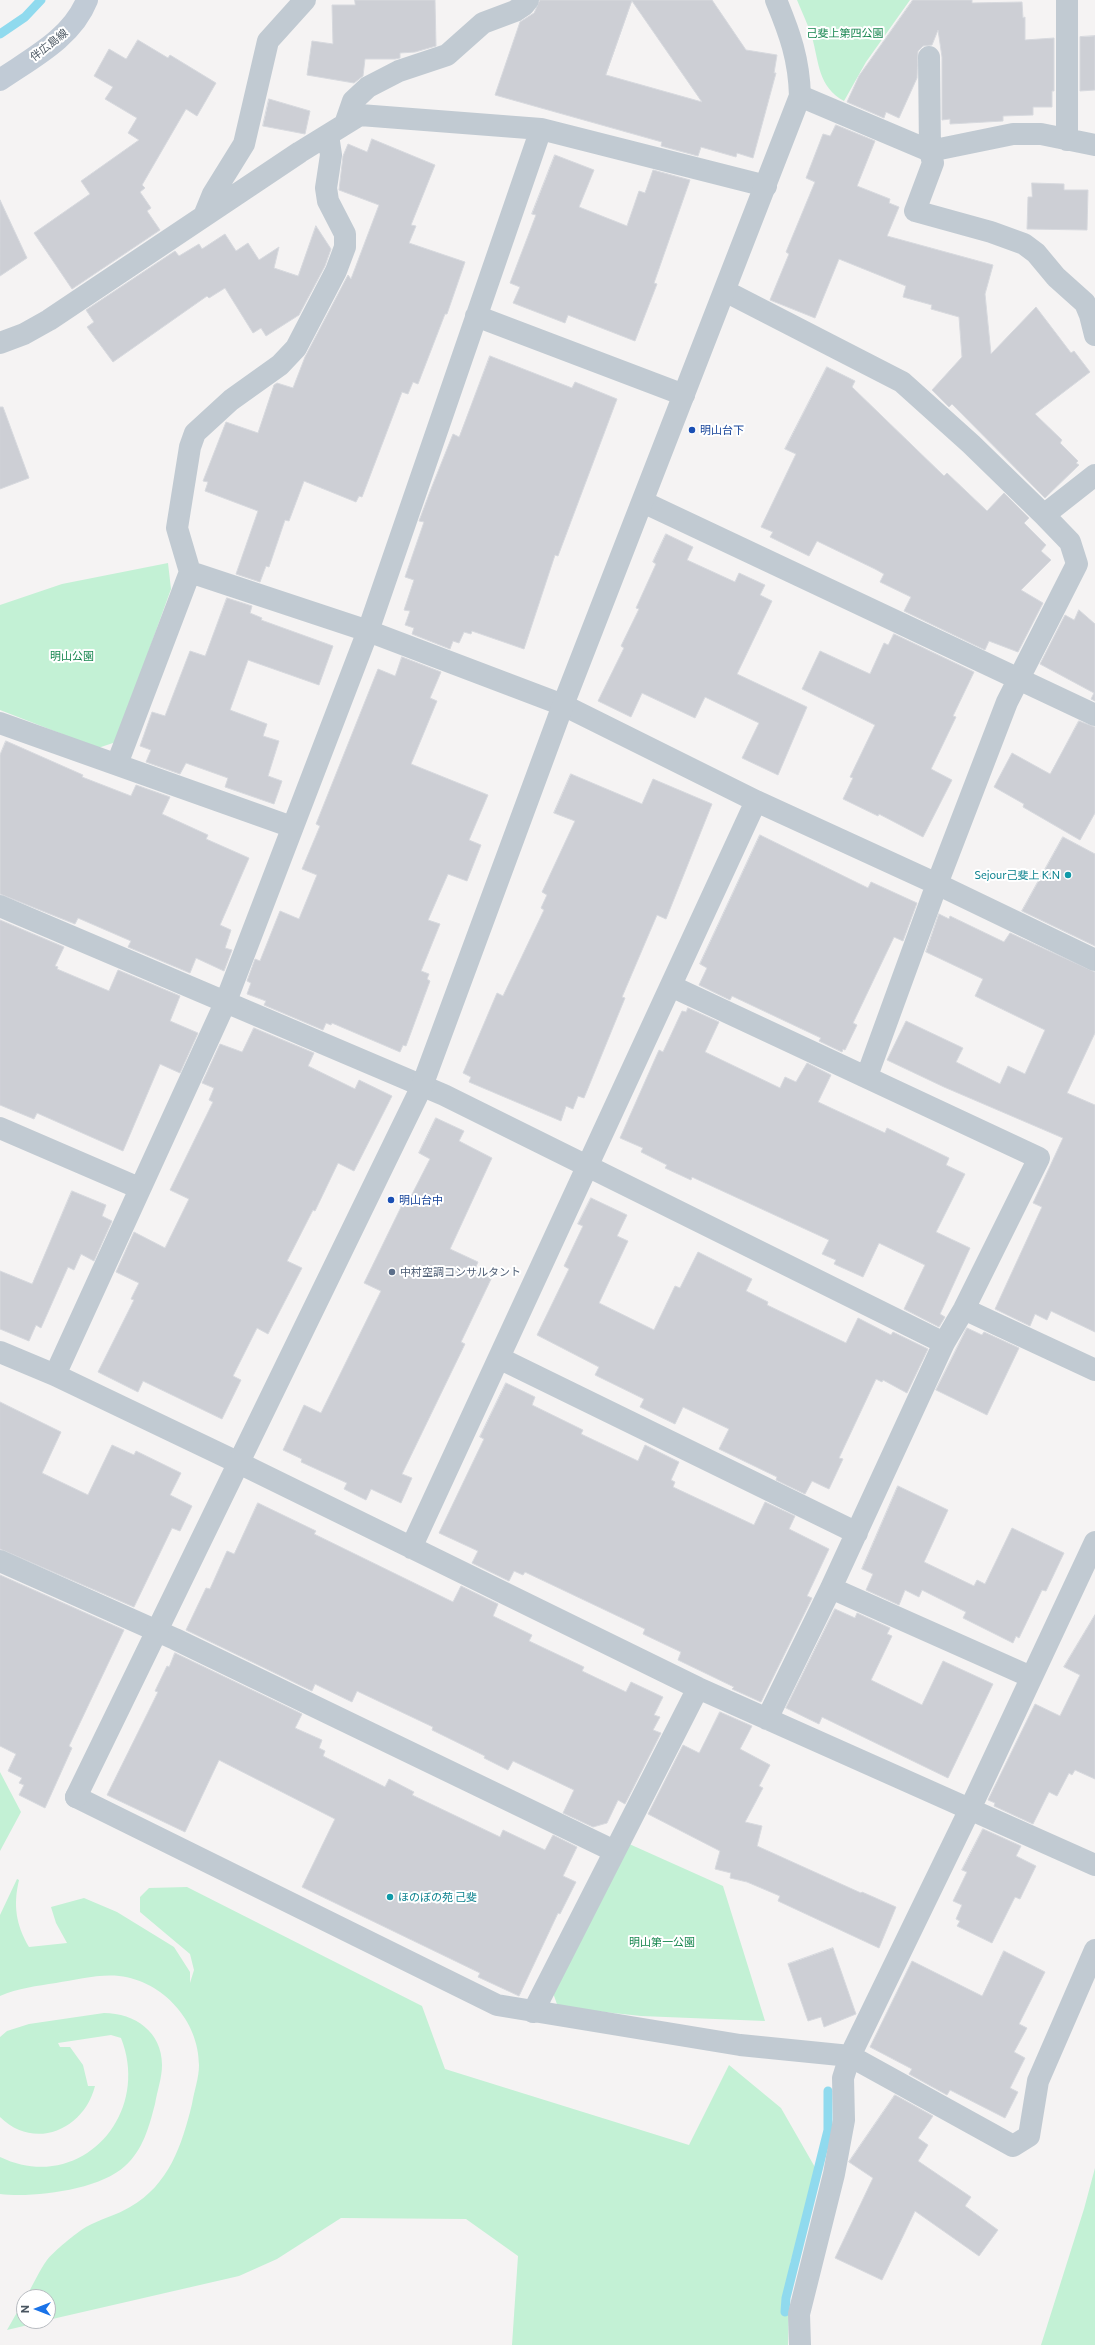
<!DOCTYPE html>
<meta charset="utf-8">
<style>
body{margin:0}
#map{position:relative;width:1095px;height:2345px;overflow:hidden;background:#f5f3f3;font-family:Commissioner,sans-serif}
canvas{display:block}
.north{position:absolute;left:16px;top:2289px;width:40px;height:40px;box-sizing:border-box;background:#fff;border:1px solid #b7bbc0;border-radius:50%;rotate:270deg;font-size:11px;font-weight:700;line-height:16px;text-align:center;color:#4a5661}
.north::after{content:'';display:block;margin:auto;width:14px;height:18px;background:#1a73e8;clip-path:polygon(50% 0,100% 100%,50% 72%,0 100%)}
</style>
<div id="map">
<canvas width="1095" height="2345"></canvas>
<div class="north">N</div>
</div>
<script>
const context = document.querySelector('canvas').getContext('2d');
context.lineJoin = 'round';
function paint(path, color) { context.fillStyle = color; context.fill(path, 'evenodd'); }
function strokePath(path, color, width, dash) { context.strokeStyle = color; context.lineWidth = width; context.lineCap = dash ? 'butt' : 'round'; context.setLineDash(dash || []); context.stroke(path); }
function write(font, color, halo, rows, align = 'center') {
  context.font = font + ' Commissioner,"Noto Sans JP",sans-serif'; context.lineWidth = 4; context.setLineDash([]); context.textBaseline = 'middle'; context.strokeStyle = halo; context.fillStyle = color; for (const [text, x, y, turn = 0] of rows) {
    context.save(); context.translate(x, y); context.rotate((+turn || 0) * Math.PI / 180); context.textAlign = isNaN(turn) ? turn : align; if (halo) context.strokeText(text, 0, 0); context.fillText(text, 0, 0); context.restore();
  }
}
const green = new Path2D(`
 M 797,0 L 910,0 L 866,62 L 844,101 C 818,87 819,62 812,37 C 808,25 802,12 797,0 Z
 M 168,563 L 171,589 L 116,742 L 98,748 L 0,710 L 0,605 L 62,584 Z
 M 0,1772 L 21,1812 L 0,1851 Z
 M 627,1843 L 723,1886 L 765,2021 L 641,2016 L 558,2007 L 553,1993 Z
 M 17,1879 L 19,1880 C 13,1905 16,1925 29,1947 L 67,1943 L 56,1923 L 51,1907 L 84,1898 L 117,1912 L 174,1947 L 190,1972 L 190,1983 L 194,1970 L 190,1954 L 140,1912 L 140,1897 L 149,1888 L 187,1887 L 422,2006 L 445,2069 L 689,2145 L 729,2065 L 781,2108 L 820,2176 L 790,2263 L 788,2345 L 512,2345 L 518,2256 L 466,2219 L 341,2218 L 277,2259 L 239,2276 L 48,2320 L 48,2297 L 26,2297 C 33,2285 39,2271 47,2260 C 54,2251 76,2233 86,2227 C 100,2219 117,2215 130,2207 C 169,2185 182,2145 192,2104 C 194,2091 199,2078 199,2065 C 199,2021 163,1981 119,1976 C 98,1974 76,1980 56,1983 C 37,1986 18,1988 0,1996 L 0,1915 Z
 M 104,2013 C 135,2013 162,2032 162,2065 C 162,2078 157,2091 155,2104 C 149,2127 143,2150 125,2166 C 99,2190 34,2198 0,2194 L 0,2157 C 79,2195 152,2116 121,2038 L 111,2035 L 58,2043 L 60,2047 L 70,2047 L 83,2065 L 88,2086 L 95,2086 C 84,2130 34,2151 0,2117 L 0,2037 L 7,2031 L 29,2024 Z
 M 1095,2168 L 1095,2345 L 1041,2345 L 1084,2209 Z
 M 24,2300 L 24,2321 L 45,2321 L 7,2330 Z`);
const stream = new Path2D(`
 M 0,34 L 25,17 L 41,0
 M 785,2312 L 786,2298 L 828,2130 L 828,2091`);
const building = new Path2D(`
 M 355,0 L 435,0 L 436,46 L 415,52 L 400,53 L 400,58 L 395,59 L 365,59 L 363,76 L 354,83 L 307,75 L 312,41 L 333,44 L 332,5 L 355,5 Z
 M 540,0 L 712,0 L 746,50 L 777,55 L 774,73 L 776,73 L 753,158 L 737,153 L 736,157 L 701,147 L 698,156 L 661,146 L 662,142 L 495,95 L 520,22 L 534,13 ZM 632,1 L 702,102 L 606,75 Z
 M 913,0 L 972,0 L 972,3 L 1022,2 L 1023,18 L 1025,17 L 1025,40 L 1054,38 L 1054,91 L 1052,91 L 1052,107 L 1033,107 L 1033,115 L 1003,116 L 1003,121 L 950,124 L 950,119 L 942,120 L 942,57 L 938,30 L 932,45 L 923,46 L 918,51 L 917,78 L 899,118 L 886,112 L 884,118 L 847,102 L 859,76 Z
 M 1095,36 L 1095,90 L 1080,91 L 1080,37 Z
 M 138,40 L 168,58 L 170,55 L 216,83 L 197,116 L 186,109 L 142,185 L 145,188 L 140,192 L 151,208 L 147,211 L 160,230 L 72,289 L 34,233 L 90,194 L 81,181 L 139,140 L 128,133 L 137,118 L 105,99 L 113,87 L 94,76 L 109,49 L 126,59 Z
 M 269,99 L 310,111 L 305,134 L 263,126 Z
 M 836,125 L 875,141 L 857,186 L 890,199 L 889,203 L 899,207 L 887,236 L 993,265 L 985,294 L 991,354 L 1036,307 L 1071,353 L 1074,351 L 1090,372 L 1035,414 L 1062,440 L 1060,443 L 1078,461 L 1076,463 L 1079,465 L 1045,498 L 952,404 L 949,407 L 932,390 L 962,357 L 959,317 L 931,309 L 932,305 L 903,297 L 906,286 L 839,259 L 815,318 L 770,300 L 789,254 L 786,252 L 815,182 L 806,178 L 823,134 L 830,136 Z
 M 372,139 L 435,165 L 411,225 L 416,226 L 409,243 L 465,262 L 447,314 L 445,314 L 418,384 L 413,382 L 408,394 L 402,392 L 362,497 L 359,496 L 356,502 L 304,481 L 289,521 L 285,520 L 269,567 L 266,566 L 260,582 L 236,574 L 258,511 L 205,491 L 208,482 L 203,481 L 226,422 L 258,433 L 274,385 L 277,383 L 293,388 L 305,357 L 348,275 L 351,279 L 379,205 L 339,190 L 343,156 L 348,144 L 367,152 Z
 M 555,155 L 594,170 L 579,207 L 627,226 L 639,191 L 645,193 L 653,170 L 690,180 L 654,283 L 657,284 L 635,341 L 568,315 L 565,323 L 513,303 L 520,287 L 510,283 L 536,215 L 532,214 Z
 M 1032,183 L 1064,184 L 1064,190 L 1088,190 L 1087,230 L 1027,229 L 1028,197 L 1032,197 Z
 M 0,200 L 27,258 L 0,276 Z
 M 316,226 L 331,249 L 325,266 L 299,315 L 266,336 L 261,328 L 253,333 L 225,288 L 209,298 L 207,296 L 113,362 L 87,327 L 94,322 L 86,310 L 175,251 L 179,256 L 199,244 L 202,249 L 225,234 L 236,251 L 248,243 L 259,260 L 279,247 L 274,268 L 298,276 Z
 M 490,356 L 572,388 L 575,382 L 617,399 L 558,556 L 555,555 L 524,649 L 472,631 L 471,634 L 464,632 L 459,643 L 453,641 L 450,649 L 412,634 L 414,628 L 405,625 L 410,611 L 404,610 L 414,580 L 405,577 L 424,522 L 419,521 L 431,489 L 453,434 L 459,437 Z
 M 827,367 L 855,381 L 852,387 L 944,476 L 947,473 L 987,511 L 1004,493 L 1029,518 L 1024,523 L 1046,545 L 1041,551 L 1051,560 L 1021,590 L 1043,603 L 1018,652 L 989,641 L 985,650 L 904,611 L 911,597 L 880,582 L 884,574 L 875,569 L 817,541 L 809,556 L 770,537 L 773,532 L 761,527 L 796,454 L 785,449 Z
 M 0,407 L 3,407 L 29,478 L 0,489 Z
 M 666,534 L 693,547 L 687,560 L 735,582 L 739,573 L 765,585 L 760,595 L 772,601 L 737,674 L 807,707 L 778,775 L 742,758 L 759,723 L 705,697 L 695,718 L 642,693 L 631,717 L 598,701 L 624,648 L 621,646 L 639,609 L 636,608 L 656,564 L 653,562 Z
 M 227,598 L 252,606 L 250,613 L 262,618 L 261,620 L 333,646 L 319,685 L 248,660 L 230,710 L 267,724 L 263,736 L 279,741 L 268,776 L 282,781 L 274,804 L 225,787 L 228,778 L 186,763 L 180,774 L 146,762 L 151,750 L 140,746 L 152,712 L 165,716 L 190,651 L 205,656 Z
 M 1079,610 L 1095,624 L 1095,701 L 1091,699 L 1094,693 L 1040,664 L 1065,615 L 1074,620 Z
 M 894,634 L 974,672 L 953,716 L 956,717 L 931,769 L 952,780 L 923,837 L 879,814 L 878,816 L 843,799 L 853,778 L 850,777 L 875,725 L 802,689 L 820,651 L 870,674 L 884,643 L 888,645 Z
 M 402,657 L 441,672 L 430,698 L 437,701 L 411,764 L 488,795 L 469,840 L 481,845 L 467,881 L 448,874 L 428,920 L 440,924 L 421,971 L 429,974 L 427,979 L 430,981 L 406,1046 L 403,1045 L 400,1052 L 332,1023 L 331,1025 L 326,1023 L 323,1030 L 264,1005 L 266,1001 L 247,994 L 251,983 L 247,981 L 255,959 L 260,961 L 280,911 L 299,919 L 317,875 L 302,869 L 320,826 L 316,824 L 378,669 L 395,676 Z
 M 1079,721 L 1095,727 L 1095,813 L 1080,840 L 1023,807 L 1024,804 L 994,787 L 1012,753 L 1050,774 Z
 M 6,741 L 83,775 L 82,777 L 131,796 L 136,785 L 170,797 L 162,814 L 208,835 L 206,839 L 249,858 L 220,925 L 231,930 L 225,948 L 232,950 L 224,971 L 196,958 L 190,973 L 128,947 L 131,941 L 78,918 L 75,924 L 0,894 L 0,755 Z
 M 571,774 L 642,804 L 653,779 L 712,804 L 666,919 L 657,915 L 622,997 L 625,998 L 584,1098 L 578,1096 L 573,1109 L 566,1106 L 561,1121 L 469,1082 L 471,1077 L 463,1073 L 497,993 L 503,996 L 544,910 L 541,908 L 547,895 L 542,892 L 575,821 L 554,813 Z
 M 760,835 L 868,888 L 871,882 L 917,903 L 903,941 L 894,937 L 853,1023 L 857,1025 L 845,1050 L 843,1049 L 842,1052 L 819,1041 L 821,1038 L 732,996 L 730,1000 L 699,985 L 707,968 L 700,964 Z
 M 1063,837 L 1095,854 L 1095,946 L 1022,911 Z
 M 939,914 L 949,919 L 950,916 L 1004,942 L 1010,933 L 1095,972 L 1095,1033 L 1067,1093 L 1095,1105 L 1095,1332 L 1051,1311 L 1047,1320 L 1035,1314 L 1030,1326 L 995,1309 L 1042,1207 L 1033,1203 L 1063,1138 L 944,1087 L 887,1060 L 906,1021 L 963,1048 L 956,1062 L 1000,1084 L 1008,1066 L 1025,1074 L 1045,1030 L 975,996 L 983,979 L 926,952 Z
 M 0,920 L 64,947 L 55,966 L 58,967 L 57,969 L 109,991 L 118,970 L 180,996 L 170,1021 L 198,1033 L 180,1073 L 160,1064 L 123,1151 L 37,1113 L 34,1119 L 0,1105 Z
 M 688,1008 L 719,1022 L 705,1052 L 780,1088 L 785,1077 L 796,1082 L 807,1063 L 831,1075 L 818,1102 L 885,1133 L 887,1128 L 949,1158 L 946,1165 L 965,1174 L 936,1232 L 970,1248 L 940,1314 L 945,1317 L 939,1327 L 904,1309 L 925,1265 L 879,1243 L 863,1277 L 834,1264 L 836,1260 L 822,1254 L 829,1240 L 692,1177 L 691,1180 L 665,1168 L 667,1165 L 641,1152 L 643,1148 L 620,1138 L 659,1050 L 663,1052 L 682,1011 L 686,1012 Z
 M 254,1028 L 314,1053 L 308,1066 L 355,1089 L 359,1080 L 392,1096 L 354,1171 L 338,1163 L 315,1211 L 313,1210 L 287,1261 L 302,1268 L 268,1334 L 257,1328 L 233,1376 L 241,1380 L 222,1419 L 143,1381 L 138,1392 L 98,1372 L 134,1300 L 131,1299 L 139,1283 L 116,1272 L 134,1232 L 165,1248 L 189,1199 L 170,1190 L 213,1102 L 209,1100 L 214,1088 L 202,1083 L 220,1044 L 242,1052 Z
 M 436,1118 L 464,1131 L 459,1141 L 492,1158 L 450,1249 L 478,1262 L 475,1269 L 492,1277 L 461,1342 L 465,1344 L 402,1474 L 412,1478 L 401,1503 L 371,1489 L 366,1500 L 344,1489 L 347,1483 L 301,1462 L 302,1459 L 283,1450 L 304,1405 L 321,1413 L 381,1291 L 364,1283 L 402,1205 L 406,1206 L 430,1159 L 419,1153 Z
 M 72,1191 L 106,1205 L 102,1216 L 112,1221 L 94,1261 L 81,1254 L 74,1270 L 68,1267 L 41,1328 L 36,1325 L 29,1341 L 0,1329 L 0,1271 L 32,1284 Z
 M 591,1198 L 627,1215 L 617,1236 L 628,1241 L 599,1303 L 654,1330 L 675,1286 L 680,1288 L 698,1252 L 752,1279 L 746,1291 L 768,1302 L 767,1305 L 846,1343 L 858,1318 L 891,1335 L 893,1332 L 928,1349 L 907,1393 L 883,1380 L 882,1382 L 876,1379 L 839,1458 L 843,1459 L 829,1489 L 812,1481 L 805,1494 L 776,1480 L 777,1477 L 719,1449 L 729,1429 L 683,1407 L 675,1424 L 640,1407 L 644,1399 L 595,1375 L 599,1367 L 537,1335 L 569,1269 L 564,1266 L 583,1226 L 578,1224 Z
 M 967,1328 L 982,1335 L 984,1332 L 1019,1348 L 987,1415 L 936,1390 Z
 M 506,1383 L 535,1397 L 532,1405 L 583,1430 L 581,1434 L 638,1461 L 645,1445 L 679,1462 L 671,1480 L 675,1482 L 673,1487 L 754,1525 L 765,1502 L 795,1516 L 789,1529 L 829,1549 L 807,1596 L 812,1598 L 761,1702 L 732,1689 L 734,1687 L 678,1660 L 681,1652 L 643,1634 L 645,1629 L 525,1572 L 523,1575 L 514,1571 L 509,1581 L 472,1563 L 478,1551 L 439,1533 L 484,1439 L 480,1437 Z
 M 0,1402 L 61,1432 L 42,1473 L 88,1495 L 112,1445 L 134,1455 L 136,1451 L 181,1473 L 170,1495 L 192,1506 L 180,1531 L 172,1528 L 134,1607 L 0,1549 Z
 M 898,1486 L 948,1510 L 924,1562 L 974,1586 L 977,1580 L 985,1584 L 1012,1528 L 1064,1553 L 1046,1591 L 1042,1590 L 1019,1638 L 1016,1636 L 1013,1643 L 963,1618 L 966,1612 L 922,1590 L 919,1597 L 905,1590 L 899,1605 L 866,1590 L 873,1574 L 862,1569 Z
 M 258,1503 L 316,1531 L 314,1534 L 453,1602 L 461,1586 L 498,1604 L 493,1616 L 532,1635 L 529,1641 L 584,1667 L 582,1671 L 626,1692 L 631,1682 L 663,1697 L 654,1715 L 660,1717 L 653,1730 L 661,1733 L 625,1804 L 618,1800 L 607,1823 L 593,1827 L 563,1813 L 574,1790 L 553,1780 L 513,1761 L 508,1770 L 484,1758 L 485,1756 L 432,1730 L 433,1727 L 357,1691 L 352,1702 L 315,1684 L 312,1691 L 186,1630 L 206,1588 L 210,1589 L 227,1551 L 234,1554 Z
 M 0,1575 L 124,1630 L 69,1746 L 72,1748 L 45,1808 L 19,1795 L 24,1785 L 19,1783 L 22,1778 L 8,1771 L 16,1754 L 0,1746 Z
 M 835,1609 L 855,1618 L 857,1613 L 890,1628 L 887,1634 L 892,1636 L 871,1680 L 922,1705 L 943,1661 L 993,1684 L 948,1778 L 822,1717 L 819,1724 L 786,1708 Z
 M 1095,1615 L 1095,1779 L 1075,1770 L 1072,1775 L 1069,1773 L 1057,1796 L 1049,1792 L 1033,1824 L 994,1806 L 995,1803 L 988,1800 L 1035,1704 L 1060,1716 L 1080,1675 L 1064,1667 Z
 M 175,1653 L 302,1714 L 295,1728 L 322,1740 L 319,1748 L 325,1751 L 323,1756 L 385,1787 L 389,1779 L 414,1792 L 412,1795 L 500,1837 L 503,1830 L 545,1850 L 553,1835 L 577,1847 L 563,1876 L 576,1882 L 560,1914 L 558,1913 L 519,1996 L 478,1977 L 480,1973 L 302,1887 L 335,1819 L 219,1760 L 185,1832 L 107,1795 L 158,1692 L 155,1691 L 167,1666 L 169,1667 Z
 M 720,1712 L 752,1726 L 740,1749 L 770,1765 L 759,1786 L 763,1788 L 745,1822 L 762,1826 L 757,1846 L 861,1893 L 862,1892 L 896,1907 L 879,1948 L 778,1901 L 780,1896 L 747,1882 L 730,1878 L 731,1873 L 715,1869 L 720,1851 L 648,1814 L 683,1745 L 699,1753 Z
 M 983,1829 L 1021,1846 L 1016,1856 L 1036,1866 L 1020,1899 L 1015,1897 L 992,1943 L 957,1926 L 960,1921 L 956,1919 L 962,1905 L 953,1901 L 967,1872 L 962,1870 Z
 M 833,1948 L 856,2014 L 824,2027 L 821,2017 L 808,2021 L 788,1964 Z
 M 1004,1951 L 1045,1972 L 1019,2024 L 1027,2028 L 1014,2052 L 1025,2058 L 1010,2088 L 1018,2092 L 1005,2118 L 950,2090 L 947,2095 L 909,2074 L 912,2069 L 870,2047 L 912,1961 L 982,1996 Z
 M 895,2095 L 933,2116 L 918,2138 L 928,2145 L 918,2161 L 971,2197 L 965,2206 L 998,2230 L 979,2256 L 915,2211 L 882,2280 L 835,2258 L 873,2178 L 849,2162 Z`);
const minor = new Path2D(`
 M 1067,0 L 1067,140
 M 929,57 L 930,151 L 933,163 L 915,211 L 991,232 L 1024,244 L 1036,253 L 1056,277 L 1085,303 L 1090,315 L 1095,335
 M 800,96 L 930,151 L 1013,134 L 1041,134 L 1095,145
 M 345,124 L 353,101 L 368,87 L 399,71 L 447,55 L 483,23 L 515,11 L 524,5 L 528,0
 M 204,216 L 213,194 L 244,144 L 268,41 L 305,0
 M 725,291 L 902,382 L 971,444 L 1044,515 L 1070,542 L 1077,564 L 1007,702 L 937,884 L 867,1076
 M 476,316 L 684,395
 M 0,343 L 24,334 L 49,320 L 300,152 L 360,115 L 541,129 L 766,186
 M 643,502 L 1095,715
 M 1044,515 L 1095,475
 M 190,572 L 368,631 L 563,705 L 756,801 L 937,884 L 1095,960
 M 0,723 L 292,827
 M 117,764 L 190,572 L 177,528 L 190,447 L 195,433 L 231,400 L 280,365 L 296,348 L 336,271 L 345,247 L 345,234 L 328,201 L 326,188 L 331,155 L 328,135
 M 0,906 L 444,1095 L 944,1343
 M 671,986 L 1039,1158 L 964,1309 L 944,1343 L 831,1588 L 767,1719
 M 0,1128 L 139,1188
 M 964,1309 L 1095,1370
 M 0,1352 L 55,1375 L 239,1463 L 698,1688 L 1095,1865
 M 499,1358 L 857,1533
 M 55,1375 L 226,1001 L 368,631 L 541,129
 M 411,1548 L 756,801
 M 0,1561 L 175,1639 L 614,1851
 M 831,1588 L 1031,1677
 M 76,1797 L 497,2005 L 740,2045 L 850,2056 L 1013,2146 L 1029,2136 L 1038,2081 L 1095,1950
 M 533,2012 L 698,1688
 M 800,2345 L 799,2314 L 834,2174 L 844,2120 L 843,2078 L 850,2056 L 970,1809 L 1095,1542`);
const tertiary = new Path2D(`
 M 76,1797 L 422,1086 L 563,705 L 800,96 C 799,59 790,34 776,0`);
const secondary = new Path2D(`
 M 0,80 C 32,58 72,38 87,0`);
const markers = [
 [692,430,4,"#1a4fb4"],
 [1068,875,4,"#0f9aa8"],
 [391,1200,4,"#1a4fb4"],
 [392,1272,4,"#5c6f8a"],
 [390,1897,4,"#0f9aa8"]
];
const parkNames = [
 ["己斐上第四公園",845,33],
 ["明山公園",72,656],
 ["明山第一公園",662,1942]
];
const streetNames = [
 ["伴広島線",49,45,-38]
];
const transitNames = [
 ["明山台下",700,430],
 ["明山台中",399,1200]
];
const cultureNames = [
 ["Sejour己斐上 K.N",1060,875],
 ["ほのぼの苑 己斐",398,1897,"left"]
];
const serviceNames = [
 ["中村空調コンサルタント",400,1272]
];
paint(green, '#c3f1d5');
strokePath(stream, '#90daee', 9);
paint(building, '#cdcfd5');
strokePath(building, '#d7d9de', 1);
strokePath(minor, '#c1cad2', 22);
strokePath(tertiary, '#c1cad2', 22);
strokePath(secondary, '#c1cbd6', 22);
for (const [x, y, r, color] of markers) { const dot = new Path2D(); dot.arc(x, y, r, 0, 2 * Math.PI); context.fillStyle = color; context.fill(dot); strokePath(dot, '#fff', 1.5); }
write('11px', '#17864f', '#fff', parkNames);
write('11px', '#4a5661', '#fff', streetNames);
write('11px', '#164399', '#fff', transitNames, 'left');
write('11px', '#0d838f', '#fff', cultureNames, 'right');
write('11px', '#4e5e75', '#fff', serviceNames, 'left');
</script>
